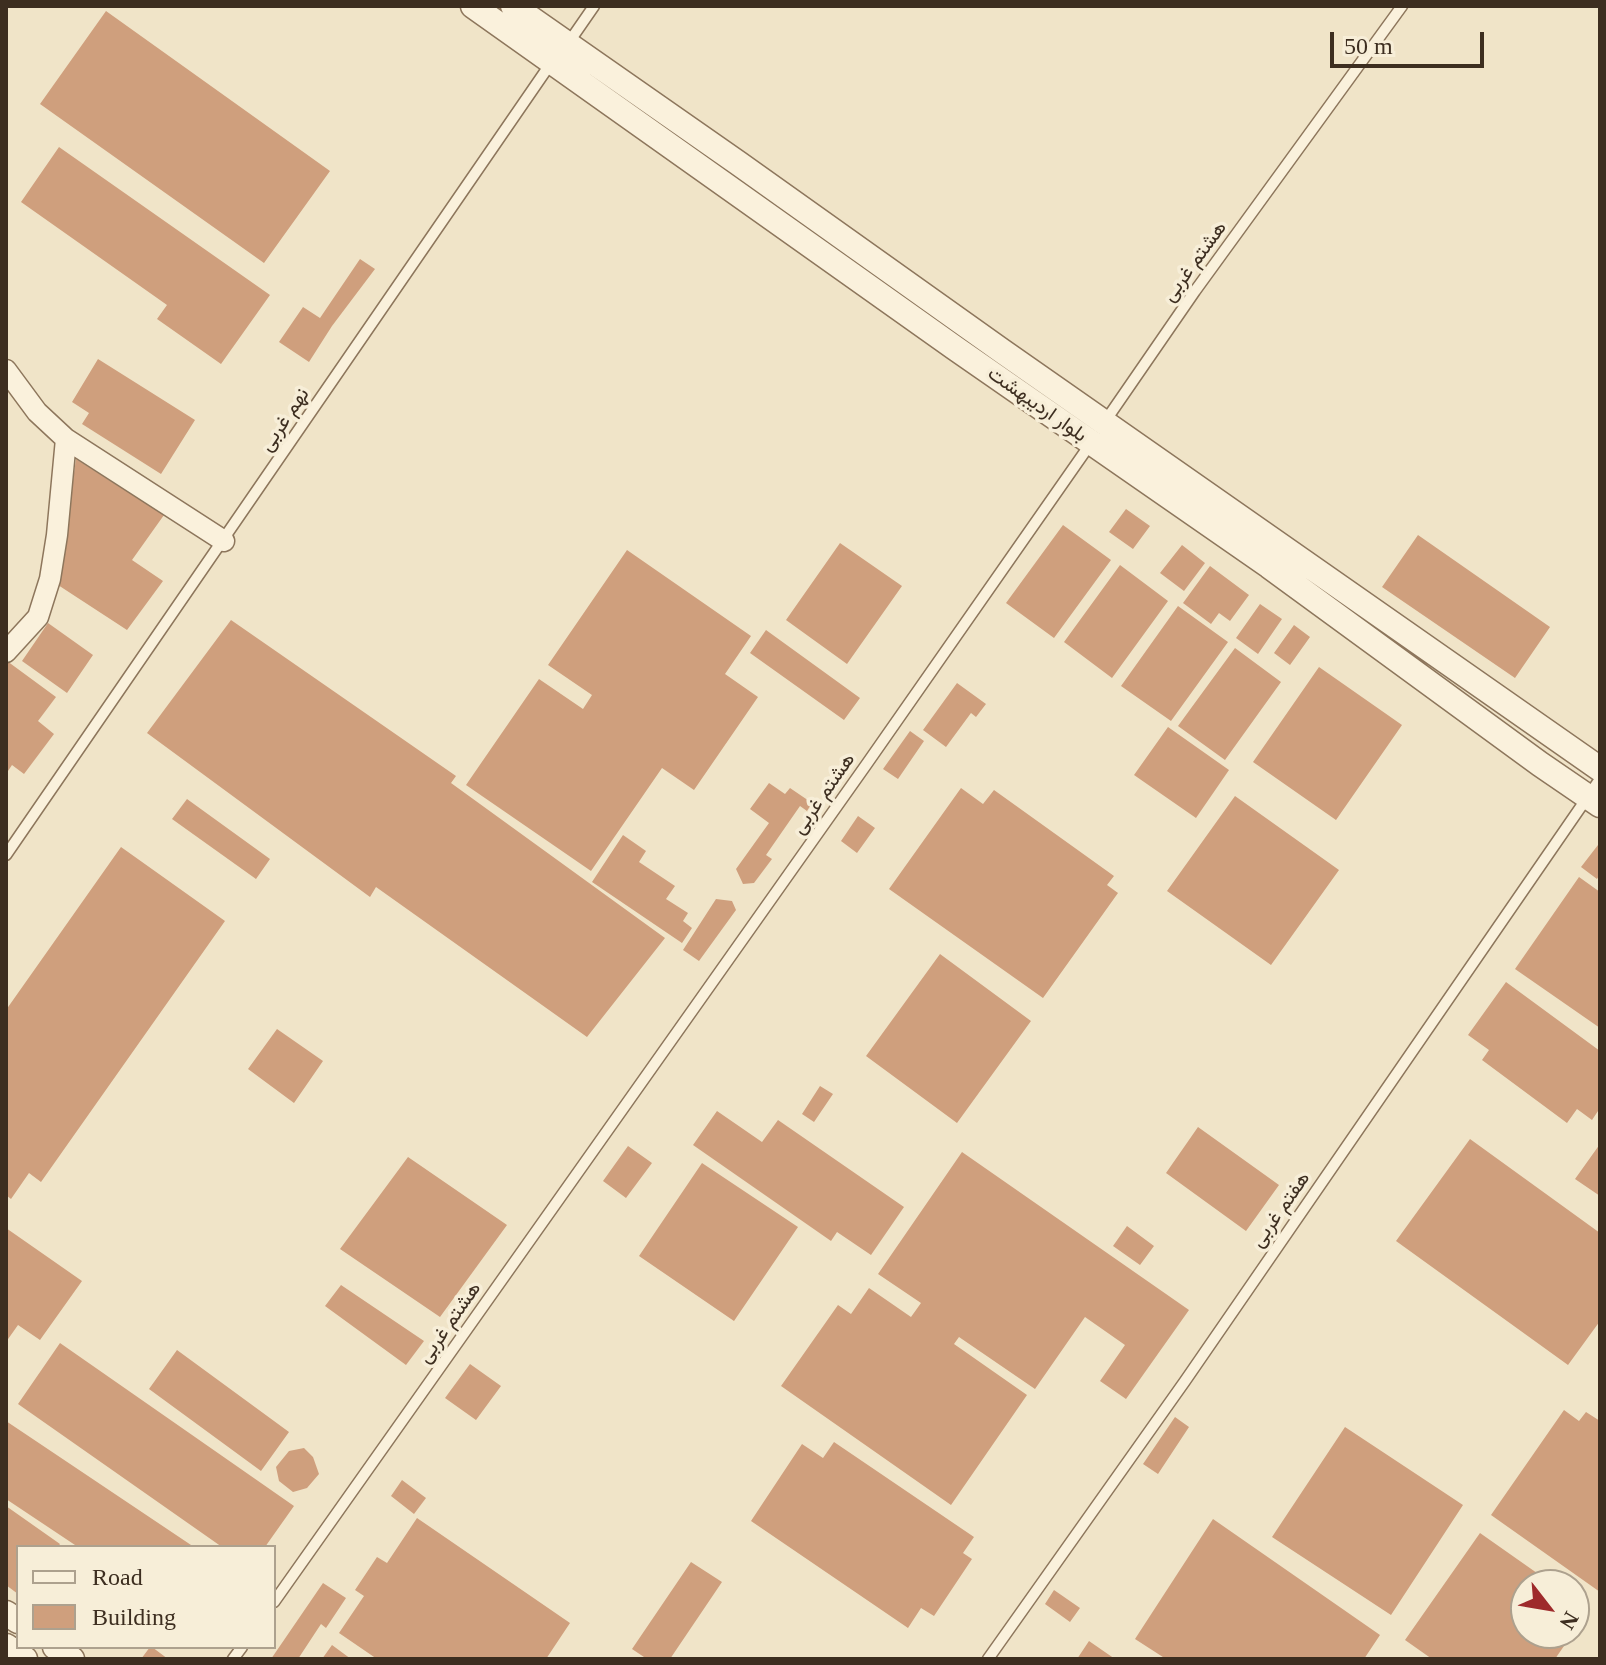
<!DOCTYPE html>
<meta charset="utf-8">
<style>
body{margin:0}
#map{position:relative;width:1606px;height:1665px;overflow:hidden;background:#f0e4c8;font-family:"Times New Roman",serif}
canvas{display:block}
.frame{position:absolute;inset:0;border:8px solid #3d2e20;pointer-events:none}
.legend{position:absolute;left:16px;top:1545px;width:260px;height:104px;box-sizing:border-box;background:#f7eed8;border:2px solid #ada18e;margin:0;padding:10px 14px;list-style:none;font-size:24px;color:#3d2e20}
.legend li{display:flex;align-items:center;gap:16px;height:40px}
.legend b{width:40px;border:2px solid #ada18e}
.north{position:absolute;left:1510px;top:1569px;width:80px;height:80px;box-sizing:border-box;background:#f7eed8;border:2px solid #ada18e;border-radius:50%;rotate:121deg;font-size:22px;font-weight:700;line-height:32px;text-align:center;color:#3d2e20}
.north::after{content:'';display:block;margin:auto;width:28px;height:36px;background:#9e2a2b;clip-path:polygon(50% 0,100% 100%,50% 72%,0 100%)}
.scale{position:absolute;left:1330px;top:32px;width:154px;height:36px;box-sizing:border-box;border:4px solid #3d2e20;border-top:0;padding-left:10px;font-size:24px;line-height:28px;white-space:nowrap;color:#3d2e20;-webkit-text-stroke:6px #f7eed8;paint-order:stroke}
</style>
<div id="map">
<canvas width="1606" height="1665"></canvas>
<div class="frame"></div>
<ul class="legend">
<li><b style="height:10px;background:#faf1dc"></b>Road</li>
<li><b style="height:22px;background:#cf9f7d"></b>Building</li>
</ul>
<div class="north">N</div>
<div class="scale">50 m</div>
</div>
<script>
const context = document.querySelector('canvas').getContext('2d');
context.lineJoin = 'round';
function paint(path, color) { context.fillStyle = color; context.fill(path, 'evenodd'); }
function strokePath(path, color, width, dash) { context.strokeStyle = color; context.lineWidth = width; context.lineCap = dash ? 'butt' : 'round'; context.setLineDash(dash || []); context.stroke(path); }
function write(font, color, halo, rows, align = 'center') {
  context.font = font + ' "Times New Roman",Vazirmatn,serif'; context.lineWidth = 7; context.setLineDash([]); context.textBaseline = 'middle'; context.strokeStyle = halo; context.fillStyle = color; for (const [text, x, y, turn = 0] of rows) {
    context.save(); context.translate(x, y); context.rotate((+turn || 0) * Math.PI / 180); context.textAlign = isNaN(turn) ? turn : align; if (halo) context.strokeText(text, 0, 0); context.fillText(text, 0, 0); context.restore();
  }
}
const building = new Path2D(`
 M 106,11 L 330,171 L 264,263 L 40,104 Z
 M 59,147 L 270,295 L 221,364 L 157,319 L 167,305 L 21,202 Z
 M 360,259 L 375,269 L 332,326 L 309,362 L 279,342 L 303,307 L 320,318 Z
 M 98,359 L 195,420 L 161,474 L 82,424 L 89,413 L 72,402 Z
 M 76,459 L 164,515 L 132,560 L 163,581 L 127,630 L 58,585 Z
 M 1126,509 L 1150,526 L 1133,549 L 1109,532 Z
 M 1063,525 L 1111,560 L 1054,638 L 1006,603 Z
 M 1418,535 L 1550,627 L 1515,678 L 1382,587 Z
 M 840,543 L 902,586 L 847,664 L 786,620 Z
 M 1182,545 L 1205,563 L 1184,591 L 1160,573 Z
 M 627,550 L 751,636 L 725,674 L 758,697 L 694,790 L 662,768 L 591,871 L 466,785 L 539,679 L 583,709 L 592,695 L 548,665 Z
 M 1120,565 L 1168,601 L 1112,678 L 1064,642 Z
 M 1210,566 L 1249,595 L 1230,621 L 1219,613 L 1211,624 L 1183,603 Z
 M 1260,604 L 1282,619 L 1258,654 L 1236,638 Z
 M 1178,606 L 1228,642 L 1171,721 L 1121,686 Z
 M 231,620 L 456,776 L 451,783 L 665,938 L 587,1037 L 376,887 L 370,897 L 147,733 Z
 M 48,623 L 93,655 L 67,693 L 22,661 Z
 M 1294,625 L 1310,637 L 1290,665 L 1274,653 Z
 M 766,630 L 860,698 L 844,720 L 750,653 Z
 M 1235,648 L 1281,682 L 1225,760 L 1178,726 Z
 M 7,661 L 56,697 L 38,721 L 54,734 L 24,774 L 12,765 L 6,774 Z
 M 1319,667 L 1402,725 L 1336,820 L 1253,762 Z
 M 957,683 L 986,704 L 976,717 L 971,713 L 946,747 L 923,730 Z
 M 1168,727 L 1229,770 L 1196,818 L 1134,775 Z
 M 910,731 L 924,741 L 898,779 L 883,769 Z
 M 769,783 L 785,794 L 790,788 L 812,803 L 807,811 L 800,806 L 766,855 L 772,859 L 754,883 L 743,884 L 736,869 L 769,823 L 750,809 Z
 M 961,788 L 983,804 L 994,790 L 1114,876 L 1107,885 L 1118,893 L 1043,998 L 889,889 Z
 M 1235,796 L 1339,870 L 1271,965 L 1167,891 Z
 M 187,799 L 270,859 L 256,879 L 172,819 Z
 M 858,816 L 875,828 L 857,853 L 841,841 Z
 M 623,835 L 646,851 L 639,862 L 675,886 L 666,899 L 688,913 L 683,921 L 692,928 L 682,943 L 592,882 Z
 M 1598,845 L 1600,847 L 1600,874 L 1597,879 L 1581,867 Z
 M 121,847 L 225,921 L 41,1182 L 29,1173 L 11,1199 L 6,1195 L 6,1010 Z
 M 1579,877 L 1600,892 L 1600,1028 L 1515,969 Z
 M 716,899 L 732,901 L 736,910 L 699,961 L 683,950 Z
 M 940,954 L 1031,1021 L 957,1123 L 866,1056 Z
 M 1506,982 L 1600,1051 L 1600,1108 L 1592,1120 L 1577,1109 L 1567,1123 L 1482,1060 L 1489,1050 L 1468,1035 Z
 M 277,1029 L 323,1061 L 294,1103 L 248,1069 Z
 M 820,1086 L 833,1094 L 814,1122 L 802,1114 Z
 M 717,1111 L 762,1142 L 778,1120 L 904,1207 L 871,1255 L 837,1232 L 831,1241 L 693,1145 Z
 M 1198,1127 L 1279,1185 L 1246,1231 L 1166,1173 Z
 M 1470,1139 L 1600,1233 L 1600,1321 L 1568,1365 L 1396,1241 Z
 M 1600,1144 L 1600,1196 L 1575,1179 Z
 M 628,1146 L 652,1163 L 626,1198 L 603,1181 Z
 M 962,1152 L 1189,1310 L 1126,1399 L 1100,1381 L 1125,1345 L 1085,1317 L 1035,1389 L 959,1337 L 954,1344 L 1027,1395 L 951,1505 L 781,1386 L 838,1305 L 851,1314 L 869,1288 L 911,1317 L 921,1303 L 878,1274 Z
 M 408,1157 L 507,1225 L 440,1317 L 340,1249 Z
 M 702,1163 L 798,1227 L 734,1321 L 639,1256 Z
 M 1127,1226 L 1154,1246 L 1140,1265 L 1113,1246 Z
 M 6,1228 L 82,1281 L 40,1340 L 18,1325 L 6,1342 Z
 M 341,1285 L 424,1341 L 406,1365 L 325,1306 Z
 M 60,1343 L 294,1506 L 265,1547 L 222,1547 L 18,1404 Z
 M 177,1350 L 289,1432 L 261,1471 L 149,1389 Z
 M 470,1364 L 501,1386 L 476,1420 L 445,1398 Z
 M 1564,1410 L 1579,1421 L 1586,1412 L 1600,1421 L 1600,1592 L 1491,1515 Z
 M 1175,1417 L 1189,1427 L 1158,1474 L 1143,1464 Z
 M 6,1421 L 194,1547 L 78,1547 L 6,1499 Z
 M 1345,1427 L 1463,1505 L 1391,1615 L 1272,1537 Z
 M 834,1442 L 974,1537 L 963,1553 L 972,1559 L 934,1616 L 921,1608 L 908,1628 L 751,1521 L 802,1444 L 823,1458 Z
 M 304,1448 L 313,1457 L 319,1474 L 307,1488 L 293,1492 L 279,1481 L 276,1467 L 289,1451 Z
 M 402,1480 L 426,1498 L 414,1514 L 391,1496 Z
 M 6,1506 L 60,1544 L 58,1547 L 18,1547 L 18,1594 L 6,1585 Z
 M 417,1518 L 570,1623 L 546,1659 L 377,1659 L 339,1633 L 364,1596 L 355,1590 L 377,1557 L 387,1563 Z
 M 1213,1519 L 1380,1635 L 1364,1659 L 1166,1659 L 1135,1639 Z
 M 1480,1533 L 1554,1585 L 1526,1585 L 1526,1633 L 1573,1633 L 1555,1659 L 1432,1659 L 1405,1640 Z
 M 691,1562 L 722,1582 L 670,1659 L 647,1659 L 632,1649 Z
 M 323,1583 L 346,1598 L 326,1628 L 321,1624 L 298,1659 L 271,1659 Z
 M 1054,1590 L 1080,1608 L 1070,1622 L 1045,1604 Z
 M 1574,1599 L 1589,1610 L 1574,1632 Z
 M 1089,1641 L 1115,1659 L 1077,1659 Z
 M 332,1645 L 351,1659 L 322,1659 Z
 M 150,1647 L 152,1647 L 168,1659 L 141,1659 Z`);
const service = new Path2D(`
 M 567,45 L 594,6
 M 1104,423 L 1195,291 L 1402,6
 M 6,855 L 551,63
 M 274,1602 L 866,765 L 1091,443
 M 233,1659 L 242,1647
 M 988,1659 L 1185,1381 L 1600,779`);
const minor = new Path2D(`
 M 6,370 L 37,412 L 66,439 L 224,541
 M 6,652 L 38,617 L 50,579 L 57,535 L 66,439`);
const tertiary = new Path2D(`
 M 473,6 L 955,348 L 1269,566 L 1540,764 L 1600,805
 M 513,6 L 738,163 L 1002,351 L 1600,769
 M 6,1613 L 18,1621
 M 6,1646 L 25,1659
 M 55,1647 L 72,1659`);
const streetNames = [
 ["هشتم غربی",1195,262,-54],
 ["بلوار اردیبهشت",1037,405,35],
 ["نهم غربی",285,420,-56],
 ["هشتم غربی",824,794,-55],
 ["هفتم غربی",1281,1210,-55],
 ["هشتم غربی",450,1323,-55]
];
paint(building, '#cf9f7d');
strokePath(service, '#8d765c', 13);
strokePath(minor, '#8d765c', 23);
strokePath(tertiary, '#8d765c', 27);
strokePath(service, '#faf1dc', 10);
strokePath(minor, '#faf1dc', 20);
strokePath(tertiary, '#faf1dc', 24);
write('20px', '#3d2e20', '#f7eed8', streetNames);
</script>
